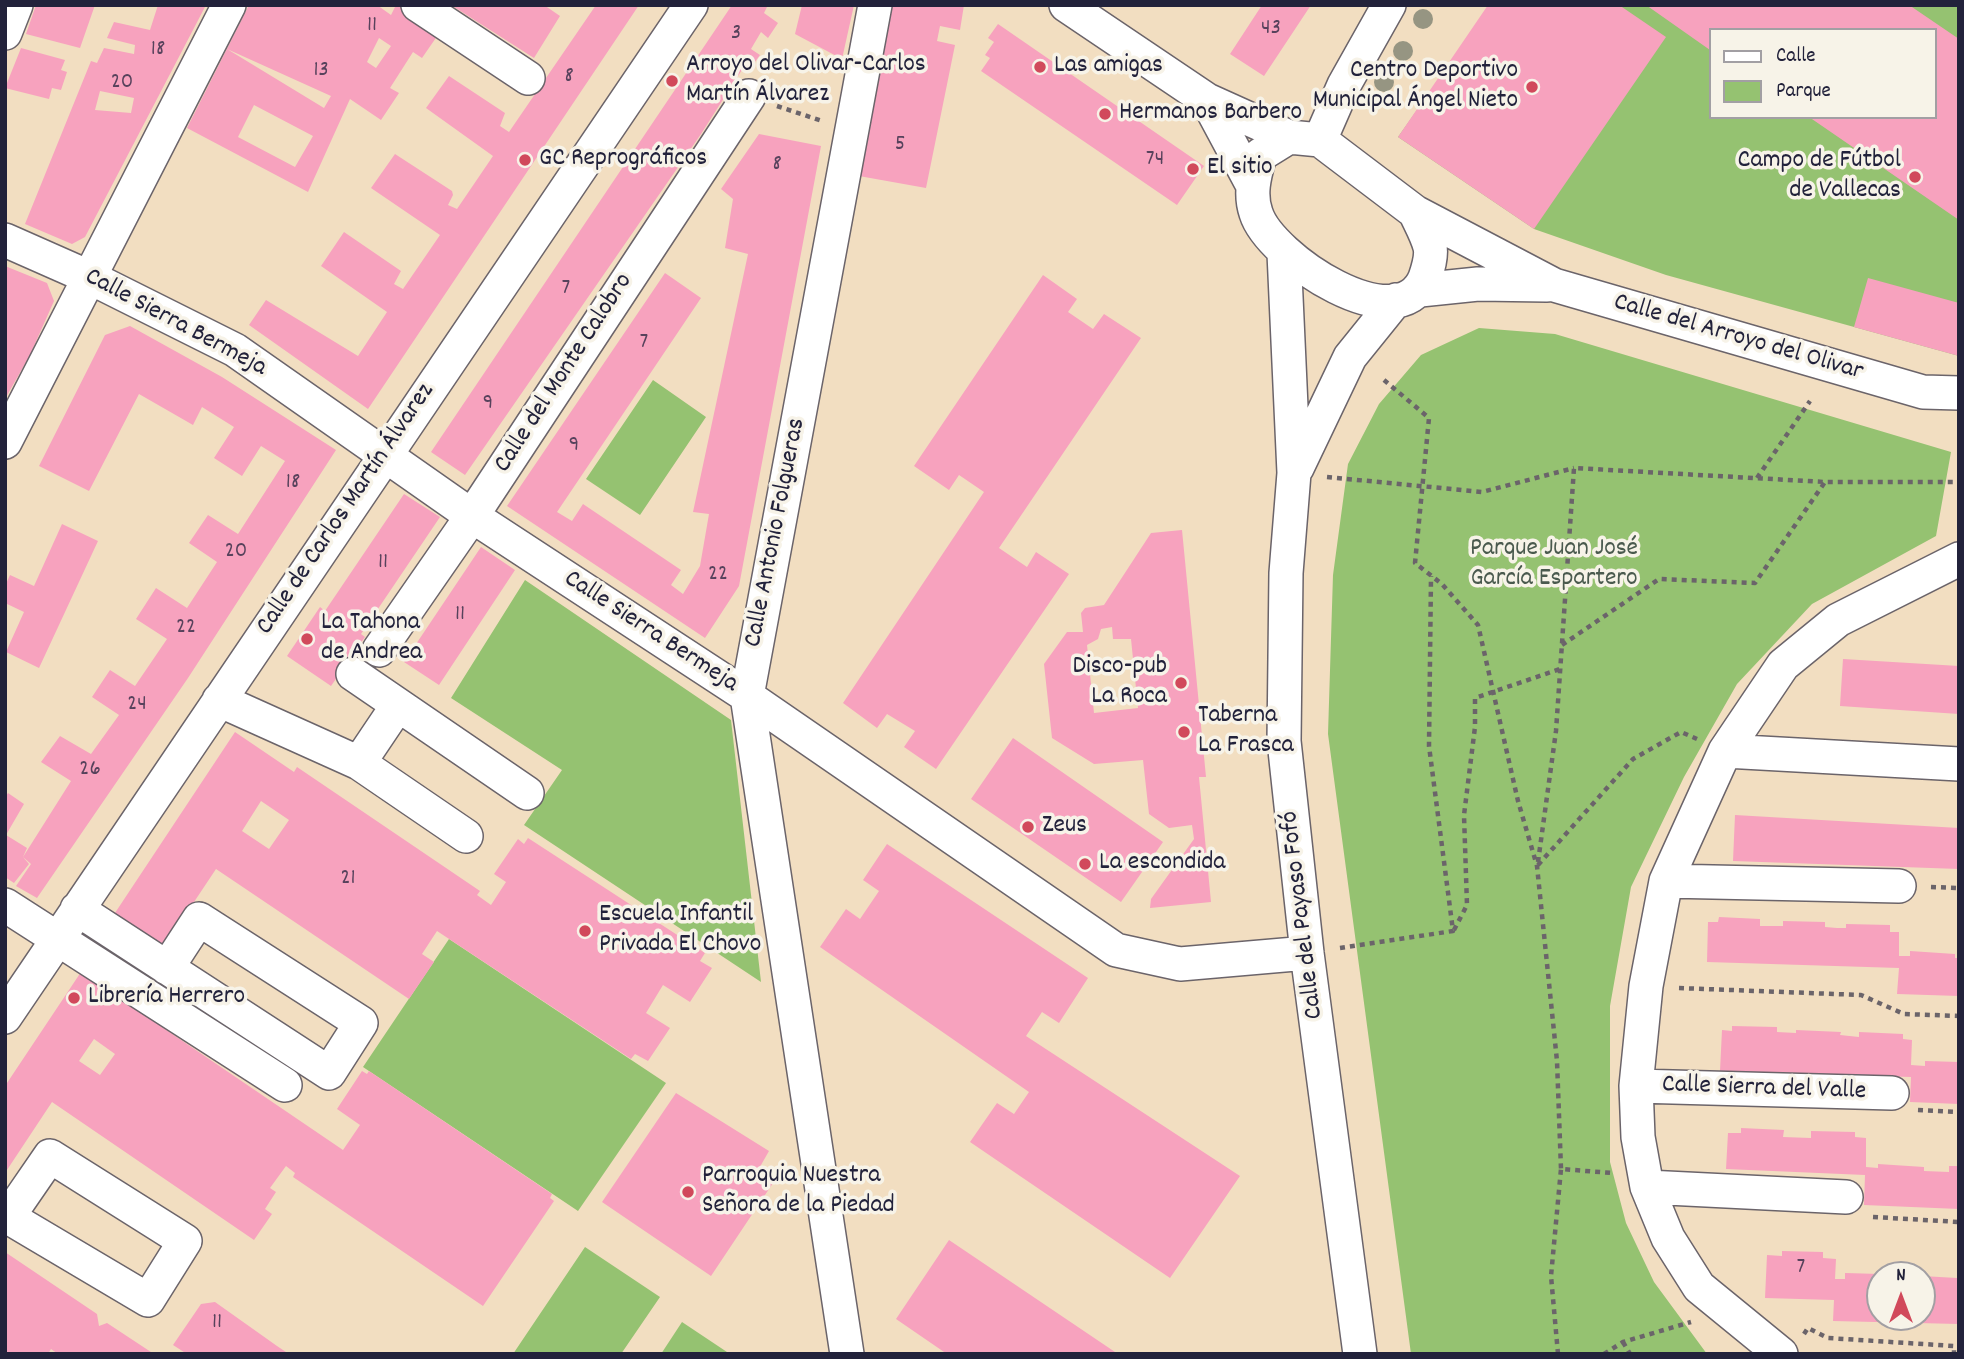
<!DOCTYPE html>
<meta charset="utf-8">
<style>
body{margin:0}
#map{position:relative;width:1964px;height:1359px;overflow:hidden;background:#f2dec1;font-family:Dekko,sans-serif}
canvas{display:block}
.frame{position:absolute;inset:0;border:7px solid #22223b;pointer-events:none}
.legend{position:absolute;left:1709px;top:28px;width:228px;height:91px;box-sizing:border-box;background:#f7f3e8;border:2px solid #a29fa3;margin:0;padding:9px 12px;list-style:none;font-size:21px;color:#22223b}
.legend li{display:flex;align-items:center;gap:14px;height:35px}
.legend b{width:35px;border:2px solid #a29fa3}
.north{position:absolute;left:1866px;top:1261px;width:70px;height:70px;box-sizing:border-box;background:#f7f3e8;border:2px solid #a29fa3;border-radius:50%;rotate:0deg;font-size:19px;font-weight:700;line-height:28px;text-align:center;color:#22223b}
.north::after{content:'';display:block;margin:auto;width:24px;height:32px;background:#d1495b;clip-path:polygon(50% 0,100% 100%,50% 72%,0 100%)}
</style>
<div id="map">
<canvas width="1964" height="1359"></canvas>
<div class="frame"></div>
<ul class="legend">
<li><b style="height:9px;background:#fff"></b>Calle</li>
<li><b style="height:19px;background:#95c271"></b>Parque</li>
</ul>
<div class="north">N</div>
</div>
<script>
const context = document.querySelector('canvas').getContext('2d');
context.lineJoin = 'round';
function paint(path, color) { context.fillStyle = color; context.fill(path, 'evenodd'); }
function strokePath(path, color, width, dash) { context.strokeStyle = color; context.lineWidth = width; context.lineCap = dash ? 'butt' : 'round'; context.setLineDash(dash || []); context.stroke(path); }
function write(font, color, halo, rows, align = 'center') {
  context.font = font + ' Dekko,sans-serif'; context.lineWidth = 7; context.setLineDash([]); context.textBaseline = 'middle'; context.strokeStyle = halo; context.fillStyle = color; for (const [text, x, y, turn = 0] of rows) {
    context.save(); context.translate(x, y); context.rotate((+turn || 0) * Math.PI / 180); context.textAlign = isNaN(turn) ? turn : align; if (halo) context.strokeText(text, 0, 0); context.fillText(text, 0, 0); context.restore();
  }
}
const green = new Path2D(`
 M 1491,5 L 1959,5 L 1959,356 L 1666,275 L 1534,229 L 1398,137 ZM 1710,30 L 1934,30 L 1934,117 L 1710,117 Z
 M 1479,328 L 1555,334 L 1951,452 L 1936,536 L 1812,604 L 1737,684 L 1684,777 L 1631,887 L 1610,1006 L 1610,1162 L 1626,1223 L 1654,1282 L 1707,1354 L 1411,1354 L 1328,734 L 1333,575 L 1348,464 L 1379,404 L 1421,355 Z
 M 653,380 L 706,417 L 640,515 L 586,479 Z
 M 525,580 L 731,720 L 761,982 L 524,825 L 562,770 L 451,698 Z
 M 449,939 L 666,1083 L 578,1211 L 363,1067 Z
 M 585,1247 L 660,1297 L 621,1354 L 513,1354 Z
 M 682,1322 L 730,1354 L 661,1354 Z`);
const building = new Path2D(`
 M 36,5 L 95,5 L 80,48 L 26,34 Z
 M 158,5 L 206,5 L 85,237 L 72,244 L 25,224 L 91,61 L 97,63 L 104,48 L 134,54 L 135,45 L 107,38 L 114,22 L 150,30 ZM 100,91 L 134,98 L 131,113 L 95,110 Z
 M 249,5 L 377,5 L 391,15 L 396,5 L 399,5 L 440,32 L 422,58 L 413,52 L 390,88 L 399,93 L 381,120 L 350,99 L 308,192 L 187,128 ZM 379,38 L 391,46 L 376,68 L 367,62 ZM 227,49 L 331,96 L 324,108 ZM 254,105 L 313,136 L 295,167 L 238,137 Z
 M 451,5 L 544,5 L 560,16 L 534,58 Z
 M 596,5 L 639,5 L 368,409 L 249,325 L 266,300 L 358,356 L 387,312 L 321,266 L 344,232 L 401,271 L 394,284 L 403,289 L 440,235 L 371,188 L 395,154 L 452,191 L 453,195 L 448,205 L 457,209 L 493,156 L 426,108 L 449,76 L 505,113 L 500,126 L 509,132 Z
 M 732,5 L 768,5 L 764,13 L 778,23 L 768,38 L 761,32 L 751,49 L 760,55 L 752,66 L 747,62 L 701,134 L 465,475 L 431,452 Z
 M 802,5 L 854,5 L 842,59 L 795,34 Z
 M 891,5 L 964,5 L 960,30 L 940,26 L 937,41 L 955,45 L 926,188 L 859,176 Z
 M 1262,5 L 1311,5 L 1264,76 L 1230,54 Z
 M 1488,5 L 1619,5 L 1666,37 L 1534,229 L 1398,137 Z
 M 1646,5 L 1909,5 L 1959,39 L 1959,220 L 1809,117 L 1934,117 L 1934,30 L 1710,30 L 1710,50 Z
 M 998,24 L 1204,166 L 1177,205 L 981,71 L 990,58 L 985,55 L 994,42 L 988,38 Z
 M 21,48 L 65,60 L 61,70 L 67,72 L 61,90 L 52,88 L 49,99 L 5,88 Z
 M 759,134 L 821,146 L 739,586 L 705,638 L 507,506 L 665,273 L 701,298 L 557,512 L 572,521 L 583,504 L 681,570 L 671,585 L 683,594 L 700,566 L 709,514 L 693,512 L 748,254 L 725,248 L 733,199 L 721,189 Z
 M 5,266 L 47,283 L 54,301 L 30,355 L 5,399 Z
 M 1043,275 L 1077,299 L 1068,312 L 1093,329 L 1104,314 L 1141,338 L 999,548 L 1027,567 L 1036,552 L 1069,574 L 936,769 L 904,747 L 915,731 L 887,714 L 877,728 L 843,703 L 984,492 L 959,475 L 949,490 L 914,466 Z
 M 1868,278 L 1959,303 L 1959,356 L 1854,327 Z
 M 130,326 L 222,377 L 336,450 L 188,678 L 37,898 L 16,886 L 31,864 L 23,857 L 29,864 L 14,883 L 5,877 L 5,798 L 8,793 L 24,804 L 6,835 L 27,848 L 23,857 L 71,781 L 41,762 L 60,736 L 91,754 L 119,715 L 92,697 L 110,670 L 135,686 L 167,639 L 136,619 L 156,588 L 187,608 L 217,562 L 189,543 L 208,515 L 238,534 L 285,461 L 261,446 L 242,476 L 214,458 L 234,427 L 202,407 L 193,425 L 139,394 L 89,491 L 39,466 L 105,335 Z
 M 404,494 L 440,517 L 361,634 L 365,637 L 331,686 L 287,656 L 320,607 L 325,611 Z
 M 62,524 L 98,541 L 39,668 L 6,652 L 24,612 L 5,603 L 5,586 L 10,575 L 34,586 Z
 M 1182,530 L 1206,777 L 1199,777 L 1211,902 L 1150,908 L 1151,899 L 1194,839 L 1192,825 L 1169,828 L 1149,814 L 1143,760 L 1094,764 L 1052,738 L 1044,664 L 1067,632 L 1083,632 L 1081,613 L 1085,608 L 1104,605 L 1151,533 ZM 1112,627 L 1113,639 L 1131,639 L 1138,708 L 1094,713 L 1087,645 L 1098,639 L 1101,629 Z
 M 481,547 L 515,570 L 439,685 L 404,662 Z
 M 1843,659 L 1959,666 L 1959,714 L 1840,706 Z
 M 235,732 L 294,772 L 297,767 L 480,891 L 477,895 L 491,905 L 506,882 L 494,874 L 518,839 L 524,844 L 528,838 L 705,953 L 700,961 L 712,968 L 690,1002 L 663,985 L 646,1013 L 670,1028 L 648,1061 L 635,1054 L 631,1059 L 437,931 L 422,954 L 434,962 L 409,999 L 216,869 L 158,956 L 109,922 ZM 261,801 L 289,820 L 269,849 L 242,831 Z
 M 1013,738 L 1163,842 L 1121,902 L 971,799 Z
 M 1735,815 L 1959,828 L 1959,869 L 1733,861 Z
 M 887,844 L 1088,978 L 1059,1023 L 1042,1012 L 1026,1036 L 1240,1176 L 1170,1278 L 970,1142 L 997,1103 L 1014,1114 L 1029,1092 L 820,947 L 846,909 L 860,919 L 879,891 L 863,880 Z
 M 1719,917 L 1760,919 L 1760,926 L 1783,926 L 1783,921 L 1825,922 L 1825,927 L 1837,928 L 1846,928 L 1846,924 L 1890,925 L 1890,932 L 1899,932 L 1899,956 L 1910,956 L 1910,951 L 1955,954 L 1955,958 L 1959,958 L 1959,996 L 1897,994 L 1899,968 L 1707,962 L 1708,922 L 1718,922 Z
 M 81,972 L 343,1150 L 360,1125 L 337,1109 L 362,1071 L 367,1074 L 369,1071 L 552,1194 L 550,1198 L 554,1201 L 483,1306 L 293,1177 L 295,1173 L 286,1166 L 270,1188 L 276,1192 L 265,1209 L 272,1214 L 254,1240 L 52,1102 L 5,1173 L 5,1086 ZM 94,1039 L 115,1054 L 100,1075 L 79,1061 Z
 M 1732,1026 L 1777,1027 L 1777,1032 L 1796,1033 L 1796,1030 L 1841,1032 L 1840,1035 L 1859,1037 L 1859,1032 L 1903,1034 L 1903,1039 L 1912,1040 L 1911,1065 L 1925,1066 L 1925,1061 L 1959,1062 L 1959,1104 L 1910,1102 L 1911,1077 L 1720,1071 L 1722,1030 L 1732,1031 Z
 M 676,1093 L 769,1151 L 757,1172 L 773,1183 L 711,1276 L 602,1202 Z
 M 1741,1128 L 1784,1130 L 1783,1137 L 1811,1138 L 1811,1131 L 1855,1132 L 1855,1137 L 1866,1138 L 1866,1167 L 1878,1168 L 1878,1164 L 1924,1167 L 1924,1171 L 1949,1172 L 1949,1166 L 1959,1166 L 1959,1209 L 1864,1205 L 1865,1175 L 1726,1169 L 1728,1133 L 1741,1133 Z
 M 949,1240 L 1118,1354 L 947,1354 L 896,1319 Z
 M 1782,1251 L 1823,1252 L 1823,1258 L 1836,1259 L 1835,1279 L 1845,1279 L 1845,1273 L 1880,1274 L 1880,1317 L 1922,1317 L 1922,1276 L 1957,1278 L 1959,1324 L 1833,1321 L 1834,1300 L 1765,1298 L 1767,1255 L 1782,1256 Z
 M 5,1252 L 97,1314 L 99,1326 L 107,1323 L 154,1354 L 58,1354 L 51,1349 L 48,1354 L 5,1354 Z
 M 215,1302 L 277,1346 L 289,1354 L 187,1354 L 173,1345 L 201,1304 Z`);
const path = new Path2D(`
 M 777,106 L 822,121
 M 1384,380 L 1429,418 L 1415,563 L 1442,584 L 1478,625 L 1518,801 L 1537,866 L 1557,1061 L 1561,1169
 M 1327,477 L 1482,492 L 1574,468
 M 1757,478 L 1810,401
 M 1562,645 L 1659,579 L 1755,583 L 1825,482
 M 1538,862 L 1556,731 L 1574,468 L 1825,482 L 1956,482
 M 1538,865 L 1633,759 L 1681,732 L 1697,739
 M 1931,887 L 1959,888
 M 1454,930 L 1467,905 L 1464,815 L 1475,727 L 1475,698 L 1560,669
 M 1340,948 L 1453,931 L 1429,746 L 1431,576
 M 1679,988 L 1861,995 L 1904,1014 L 1959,1016
 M 1918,1110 L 1959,1112
 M 1873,1217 L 1959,1222
 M 1804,1334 L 1808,1328 L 1828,1338 L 1954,1346 L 1954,1354
 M 1623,1342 L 1630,1354
 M 1558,1354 L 1551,1276 L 1561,1169 L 1612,1173
 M 1604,1354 L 1623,1342 L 1691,1322`);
const minor = new Path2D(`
 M 418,5 L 528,78
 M 1066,5 L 1207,100 L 1289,137 L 1320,140 L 1415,212 L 1554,285 L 1923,392 L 1959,393
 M 5,33 L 16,5
 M 1207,100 L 1252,184
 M 1289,137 L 1260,155 C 1255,174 1249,193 1256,213 C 1270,258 1399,343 1425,278 C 1428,269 1432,256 1430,247 C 1427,235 1420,223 1415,212
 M 1320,140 L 1344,85 L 1389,5
 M 5,240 L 91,278 L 235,350 L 472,516 L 747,696 L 1116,950 L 1180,964 L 1307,953
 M 1284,253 L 1294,473 L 1286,573 L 1284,741 L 1307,953 L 1360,1354
 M 1420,290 L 1478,284 L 1547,285
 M 5,442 L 229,5
 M 1297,468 L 1350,357 L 1396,300
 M 379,650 L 472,516 L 749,96
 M 353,674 L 527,793
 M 219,700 L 359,763 L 466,836
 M 1725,751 L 1959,764
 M 359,763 L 398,705
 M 1666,881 L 1899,886
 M 5,905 L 285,1085
 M 77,909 L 329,1073 L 361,1023 L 199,919 L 167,968
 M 5,1017 L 691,5
 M 1636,1086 L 1892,1093
 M 1647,1187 L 1846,1197
 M 5,1215 L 8,1217 L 148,1300 L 185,1241 L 50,1156 L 8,1217
 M 847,1354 L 747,696 L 875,5
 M 1781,1354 L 1699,1287 L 1668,1238 L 1647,1187 L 1638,1137 L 1636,1086 L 1646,986 L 1666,881 L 1725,751 L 1783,665 L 1838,620 L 1959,559`);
const trees = [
 [1423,19],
 [1403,51],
 [1384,82]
];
const markers = [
 [1040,67,7,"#d1495b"],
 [672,81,7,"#d1495b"],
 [1532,87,7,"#d1495b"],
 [1105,114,7,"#d1495b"],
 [525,160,7,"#d1495b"],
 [1193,169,7,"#d1495b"],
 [1915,177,7,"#d1495b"],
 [307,639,7,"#d1495b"],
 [1181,683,7,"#d1495b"],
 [1184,732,7,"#d1495b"],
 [1028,827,7,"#d1495b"],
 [1085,864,7,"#d1495b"],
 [585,931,7,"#d1495b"],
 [74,998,7,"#d1495b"],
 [688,1192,7,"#d1495b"]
];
const numberNames = [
 ["11",372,27],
 ["43",1271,30],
 ["3",736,35],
 ["18",158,51],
 ["13",321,72],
 ["8",569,78],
 ["20",122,84],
 ["5",900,146],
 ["74",1155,161],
 ["8",777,166],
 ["7",566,290],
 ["7",644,344],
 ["9",488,405],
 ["9",574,447],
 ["18",293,484],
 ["20",236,553],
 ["11",383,564],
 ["22",718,576],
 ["11",460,616],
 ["22",186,629],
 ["24",137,706],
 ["26",90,771],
 ["21",348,880],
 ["7",1801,1269],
 ["11",217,1324]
];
const poiNames = [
 ["Arroyo del Olivar-Carlos",686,66],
 ["Martín Álvarez",686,96],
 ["Las amigas",1054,67],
 ["Centro Deportivo",1518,72,"right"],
 ["Municipal Ángel Nieto",1518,102,"right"],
 ["Hermanos Barbero",1119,114],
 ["GC Reprográficos",539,160],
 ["Campo de Fútbol",1901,162,"right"],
 ["de Vallecas",1901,192,"right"],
 ["El sitio",1207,169],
 ["La Tahona",321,624],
 ["de Andrea",321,654],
 ["Disco-pub",1167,668,"right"],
 ["La Roca",1167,698,"right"],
 ["Taberna",1198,717],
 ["La Frasca",1198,747],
 ["Zeus",1042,827],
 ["La escondida",1099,864],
 ["Escuela Infantil",599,916],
 ["Privada El Chovo",599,946],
 ["Librería Herrero",88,998],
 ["Parroquia Nuestra",702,1177],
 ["Señora de la Piedad",702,1207]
];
const streetNames = [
 ["Calle Sierra Bermeja",175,324,28],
 ["Calle del Arroyo del Olivar",1738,339,16],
 ["Calle del Monte Calobro",565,374,-57],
 ["Calle de Carlos Martín Álvarez",347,510,-56],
 ["Calle Antonio Folgueras",777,533,-79],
 ["Calle Sierra Bermeja",650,633,33],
 ["Calle del Payaso Fofó",1304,915,-97],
 ["Calle Sierra del Valle",1764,1090,2]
];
const parkNames = [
 ["Parque Juan José",1554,550],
 ["García Espartero",1554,580]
];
paint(green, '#95c271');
paint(building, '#f7a2be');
strokePath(minor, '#6b646a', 36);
strokePath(path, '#6b646a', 4.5, [5, 5]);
strokePath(minor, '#fff', 33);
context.fillStyle = '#969582';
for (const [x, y] of trees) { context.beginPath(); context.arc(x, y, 10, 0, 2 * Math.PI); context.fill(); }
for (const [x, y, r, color] of markers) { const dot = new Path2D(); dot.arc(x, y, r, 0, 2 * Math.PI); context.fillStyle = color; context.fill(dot); strokePath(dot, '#f7f3e8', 2.5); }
write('23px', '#57425c', null, numberNames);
write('26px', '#22223b', '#f7f3e8', poiNames, 'left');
write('26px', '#22223b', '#f7f3e8', streetNames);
write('26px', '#4a5a4e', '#f7f3e8', parkNames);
</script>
